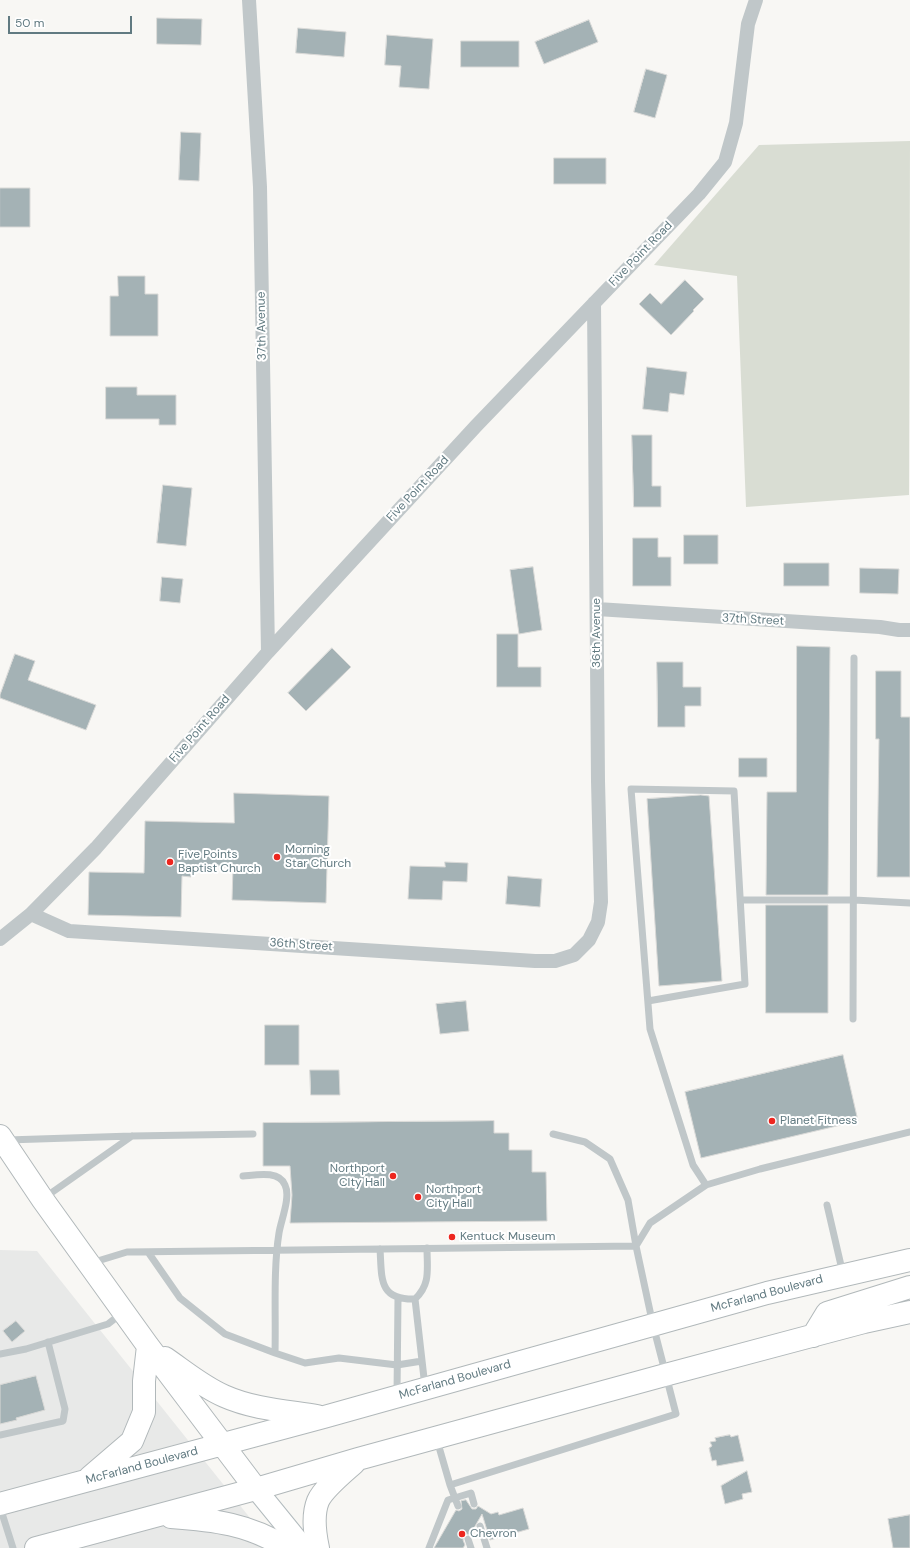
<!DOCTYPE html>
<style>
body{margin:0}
#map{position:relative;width:910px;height:1548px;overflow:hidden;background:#f8f7f4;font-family:"DM Sans",sans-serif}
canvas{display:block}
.scale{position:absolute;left:8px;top:16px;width:124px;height:18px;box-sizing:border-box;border:2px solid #617a81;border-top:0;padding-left:5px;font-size:12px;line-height:14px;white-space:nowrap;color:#617a81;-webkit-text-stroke:3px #fff;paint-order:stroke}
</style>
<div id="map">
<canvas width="910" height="1548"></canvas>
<div class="scale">50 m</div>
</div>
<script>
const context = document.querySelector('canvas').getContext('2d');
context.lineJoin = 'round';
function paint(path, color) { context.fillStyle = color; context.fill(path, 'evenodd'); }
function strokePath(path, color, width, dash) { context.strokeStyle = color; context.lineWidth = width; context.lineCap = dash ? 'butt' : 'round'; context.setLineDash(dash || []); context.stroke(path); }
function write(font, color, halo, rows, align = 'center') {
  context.font = font + ' "DM Sans",sans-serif'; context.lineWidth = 4; context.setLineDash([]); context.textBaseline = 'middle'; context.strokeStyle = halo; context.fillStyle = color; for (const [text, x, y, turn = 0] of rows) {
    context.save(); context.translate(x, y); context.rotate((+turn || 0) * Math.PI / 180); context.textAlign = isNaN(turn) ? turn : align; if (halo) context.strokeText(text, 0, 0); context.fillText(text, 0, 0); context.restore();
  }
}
const built = new Path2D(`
 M 0,1250 L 37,1251 L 274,1548 L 0,1548 Z`);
const green = new Path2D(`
 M 910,141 L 909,495 L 746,507 L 737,276 L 654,265 L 759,145 Z`);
const building = new Path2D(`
 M 157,18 L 202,19 L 201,45 L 157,44 Z
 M 589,20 L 598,42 L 544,64 L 535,42 Z
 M 298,28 L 346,32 L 344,57 L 296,53 Z
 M 387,35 L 433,39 L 429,89 L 399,87 L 401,66 L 385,65 Z
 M 461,41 L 519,41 L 519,67 L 461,67 Z
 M 646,69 L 667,75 L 655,118 L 634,112 Z
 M 181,132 L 201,133 L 199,181 L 179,180 Z
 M 554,158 L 606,158 L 606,184 L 554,184 Z
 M 0,188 L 30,188 L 30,227 L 0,227 Z
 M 118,276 L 145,276 L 145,294 L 158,294 L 158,336 L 110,336 L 110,296 L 118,296 Z
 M 685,280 L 704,299 L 693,310 L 694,311 L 671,335 L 639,304 L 650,293 L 661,304 Z
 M 647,367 L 687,372 L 684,395 L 670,393 L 668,412 L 643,409 Z
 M 106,387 L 137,387 L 137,395 L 176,395 L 176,425 L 159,425 L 159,419 L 106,419 Z
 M 632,435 L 652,435 L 652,486 L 661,486 L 661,507 L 634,507 Z
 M 163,485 L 192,488 L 186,546 L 157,543 Z
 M 684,535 L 718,535 L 718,564 L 684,564 Z
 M 633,538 L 658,538 L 658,557 L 671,557 L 671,586 L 633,586 Z
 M 784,563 L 829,563 L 829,586 L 784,586 Z
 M 533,567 L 542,630 L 519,634 L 510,570 Z
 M 860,568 L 899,569 L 898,594 L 860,593 Z
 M 162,577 L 183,579 L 180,603 L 160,601 Z
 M 497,634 L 518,634 L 518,667 L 541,667 L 541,687 L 497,687 Z
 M 797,646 L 830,647 L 828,895 L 766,895 L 767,792 L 796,792 Z
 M 332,648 L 351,667 L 306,711 L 288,693 Z
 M 15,654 L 35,661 L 28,680 L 96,705 L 86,730 L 0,698 L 0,695 Z
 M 657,662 L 683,662 L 683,687 L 701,687 L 701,706 L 685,706 L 685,727 L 658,727 Z
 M 876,671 L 901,671 L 901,717 L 910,717 L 910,877 L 877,877 L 879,739 L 876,739 Z
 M 739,758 L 767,758 L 767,777 L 739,777 Z
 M 234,793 L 329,796 L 326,903 L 232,900 L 233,867 L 191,866 L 191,877 L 182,876 L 181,917 L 88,915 L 89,872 L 144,873 L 145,821 L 234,823 Z
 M 701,795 L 709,796 L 722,981 L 659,986 L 647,799 Z
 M 445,862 L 468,863 L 467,882 L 443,881 L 442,900 L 408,899 L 410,866 L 445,867 Z
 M 508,876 L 542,879 L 540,907 L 506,904 Z
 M 766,905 L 828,905 L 828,1013 L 766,1013 Z
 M 466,1001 L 469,1031 L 440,1034 L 436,1004 Z
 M 265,1025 L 299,1025 L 299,1065 L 265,1065 Z
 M 843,1055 L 858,1121 L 701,1158 L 685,1092 Z
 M 310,1070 L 339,1070 L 340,1095 L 311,1095 Z
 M 494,1121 L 494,1133 L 509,1133 L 509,1150 L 532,1150 L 532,1172 L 546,1172 L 547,1221 L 290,1223 L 292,1195 L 290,1166 L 263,1166 L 263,1123 Z
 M 16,1321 L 25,1331 L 12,1342 L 3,1331 Z
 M 36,1376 L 45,1410 L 16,1418 L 17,1420 L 0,1424 L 0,1385 Z
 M 730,1435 L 731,1437 L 738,1435 L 744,1461 L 717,1466 L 716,1460 L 712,1461 L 709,1448 L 712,1446 L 710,1442 L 716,1441 L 715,1438 Z
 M 747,1471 L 752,1492 L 742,1494 L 743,1499 L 725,1504 L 721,1486 Z
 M 466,1500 L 472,1509 L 476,1509 L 478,1506 L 491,1514 L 498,1512 L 499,1515 L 523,1508 L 529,1529 L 490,1540 L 482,1514 L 470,1535 L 467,1534 L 464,1536 L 463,1540 L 465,1545 L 463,1548 L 434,1548 L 456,1510 L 459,1511 L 462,1509 L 461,1501 Z
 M 910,1515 L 910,1548 L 893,1548 L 888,1519 Z`);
const service = new Path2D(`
 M 741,900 L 854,900 L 910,903
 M 648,1001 L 745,984 L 734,791 L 631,789 L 650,1029 L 693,1165 L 706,1185
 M 853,1019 L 854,658
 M 7,1140 L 132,1136 L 253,1134
 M 243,1176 C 256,1175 279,1170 285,1185 C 291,1197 281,1220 279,1233 C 273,1270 276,1315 275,1353 L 305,1363 L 339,1358 L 397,1365 L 422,1361
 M 44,1198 L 132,1136
 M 827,1205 L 843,1274
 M 380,1249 C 382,1278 378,1300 415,1299 C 431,1284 427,1269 427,1248
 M 148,1252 L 180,1298 L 225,1334 L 275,1353
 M 91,1263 L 127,1252 L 636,1246 L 650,1223 L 706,1185 L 760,1169 L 910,1132
 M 415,1299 L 425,1387
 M 0,1354 L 26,1349 L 108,1324 L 122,1313
 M 397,1394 L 398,1298
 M 0,1435 L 63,1421 L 65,1409 L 48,1342
 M 437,1440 L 450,1485 L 676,1414 L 653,1325 L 636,1246 L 628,1200 L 610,1159 L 585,1142 L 553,1134
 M 450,1485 L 458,1506
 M 0,1507 L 13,1548
 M 480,1526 L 487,1548
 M 468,1539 L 471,1548
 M 429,1548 L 448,1500 L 471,1493 L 474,1504`);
const minor = new Path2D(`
 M 249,0 L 260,187 L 268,652
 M 597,609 L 880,627 L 899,630 L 910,630
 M 31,914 L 69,931 L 535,961 L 555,961 L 574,955 L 589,940 L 598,922 L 601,902 L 598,781 L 594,303
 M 0,939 L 31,914 L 96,848 L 268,652 L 476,426 L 699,194 L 725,162 L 736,123 L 748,24 L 756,0`);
const secondary = new Path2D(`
 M 256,1489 L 304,1548`);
const trunk = new Path2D(`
 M 0,1136 L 43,1200 L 148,1346 L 256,1489
 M 813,1336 L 827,1313 L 910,1287
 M 165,1358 C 184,1371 203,1387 224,1396 C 253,1409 286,1411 317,1416
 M 90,1477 L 132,1441 L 144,1412 L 144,1381 L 148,1346
 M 0,1504 L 324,1417 L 767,1293 L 910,1260
 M 171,1517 C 214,1520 249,1524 287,1548
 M 36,1548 L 256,1489 L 358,1459 L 665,1375 L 864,1322 L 910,1312
 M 318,1548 C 315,1534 312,1516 318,1501 C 323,1489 344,1472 354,1463`);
const markers = [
 [277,857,4,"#ed261f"],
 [170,862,4,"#ed261f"],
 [772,1121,4,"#ed261f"],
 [393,1176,4,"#ed261f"],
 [418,1197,4,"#ed261f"],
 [452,1237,4,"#ed261f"],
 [462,1534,4,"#ed261f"]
];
const streetNames = [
 ["Five Point Road",641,254,-46],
 ["37th Avenue",262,326,-91],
 ["Five Point Road",418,489,-47],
 ["37th Street",753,620,3],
 ["36th Avenue",597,633,-90],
 ["Five Point Road",200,729,-49],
 ["36th Street",301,945,4],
 ["McFarland Boulevard",767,1294,-15],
 ["McFarland Boulevard",455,1380,-16],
 ["McFarland Boulevard",142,1466,-15]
];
const poiNames = [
 ["Morning",285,850],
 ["Star Church",285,864],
 ["Five Points",178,855],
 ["Baptist Church",178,869],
 ["Planet Fitness",780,1121],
 ["Northport",385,1169,"right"],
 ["CIty Hall",385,1183,"right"],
 ["Northport",426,1190],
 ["City Hall",426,1204],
 ["Kentuck Museum",460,1237],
 ["Chevron",470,1534]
];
paint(built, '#e8e9e8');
paint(green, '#d9ddd3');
paint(building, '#a4b2b5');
strokePath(building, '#d9d9d7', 1);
strokePath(secondary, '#b2bbbe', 22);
strokePath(trunk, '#b1b8ba', 24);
strokePath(service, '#c0c7c9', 7);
strokePath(minor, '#c0c7c9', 14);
strokePath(secondary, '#fff', 20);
strokePath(trunk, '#fff', 22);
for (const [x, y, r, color] of markers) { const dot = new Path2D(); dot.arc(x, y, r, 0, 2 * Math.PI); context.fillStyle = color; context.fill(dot); strokePath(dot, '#fff', 1.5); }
write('12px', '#617a81', '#fff', streetNames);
write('12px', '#617a81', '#fff', poiNames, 'left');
</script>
